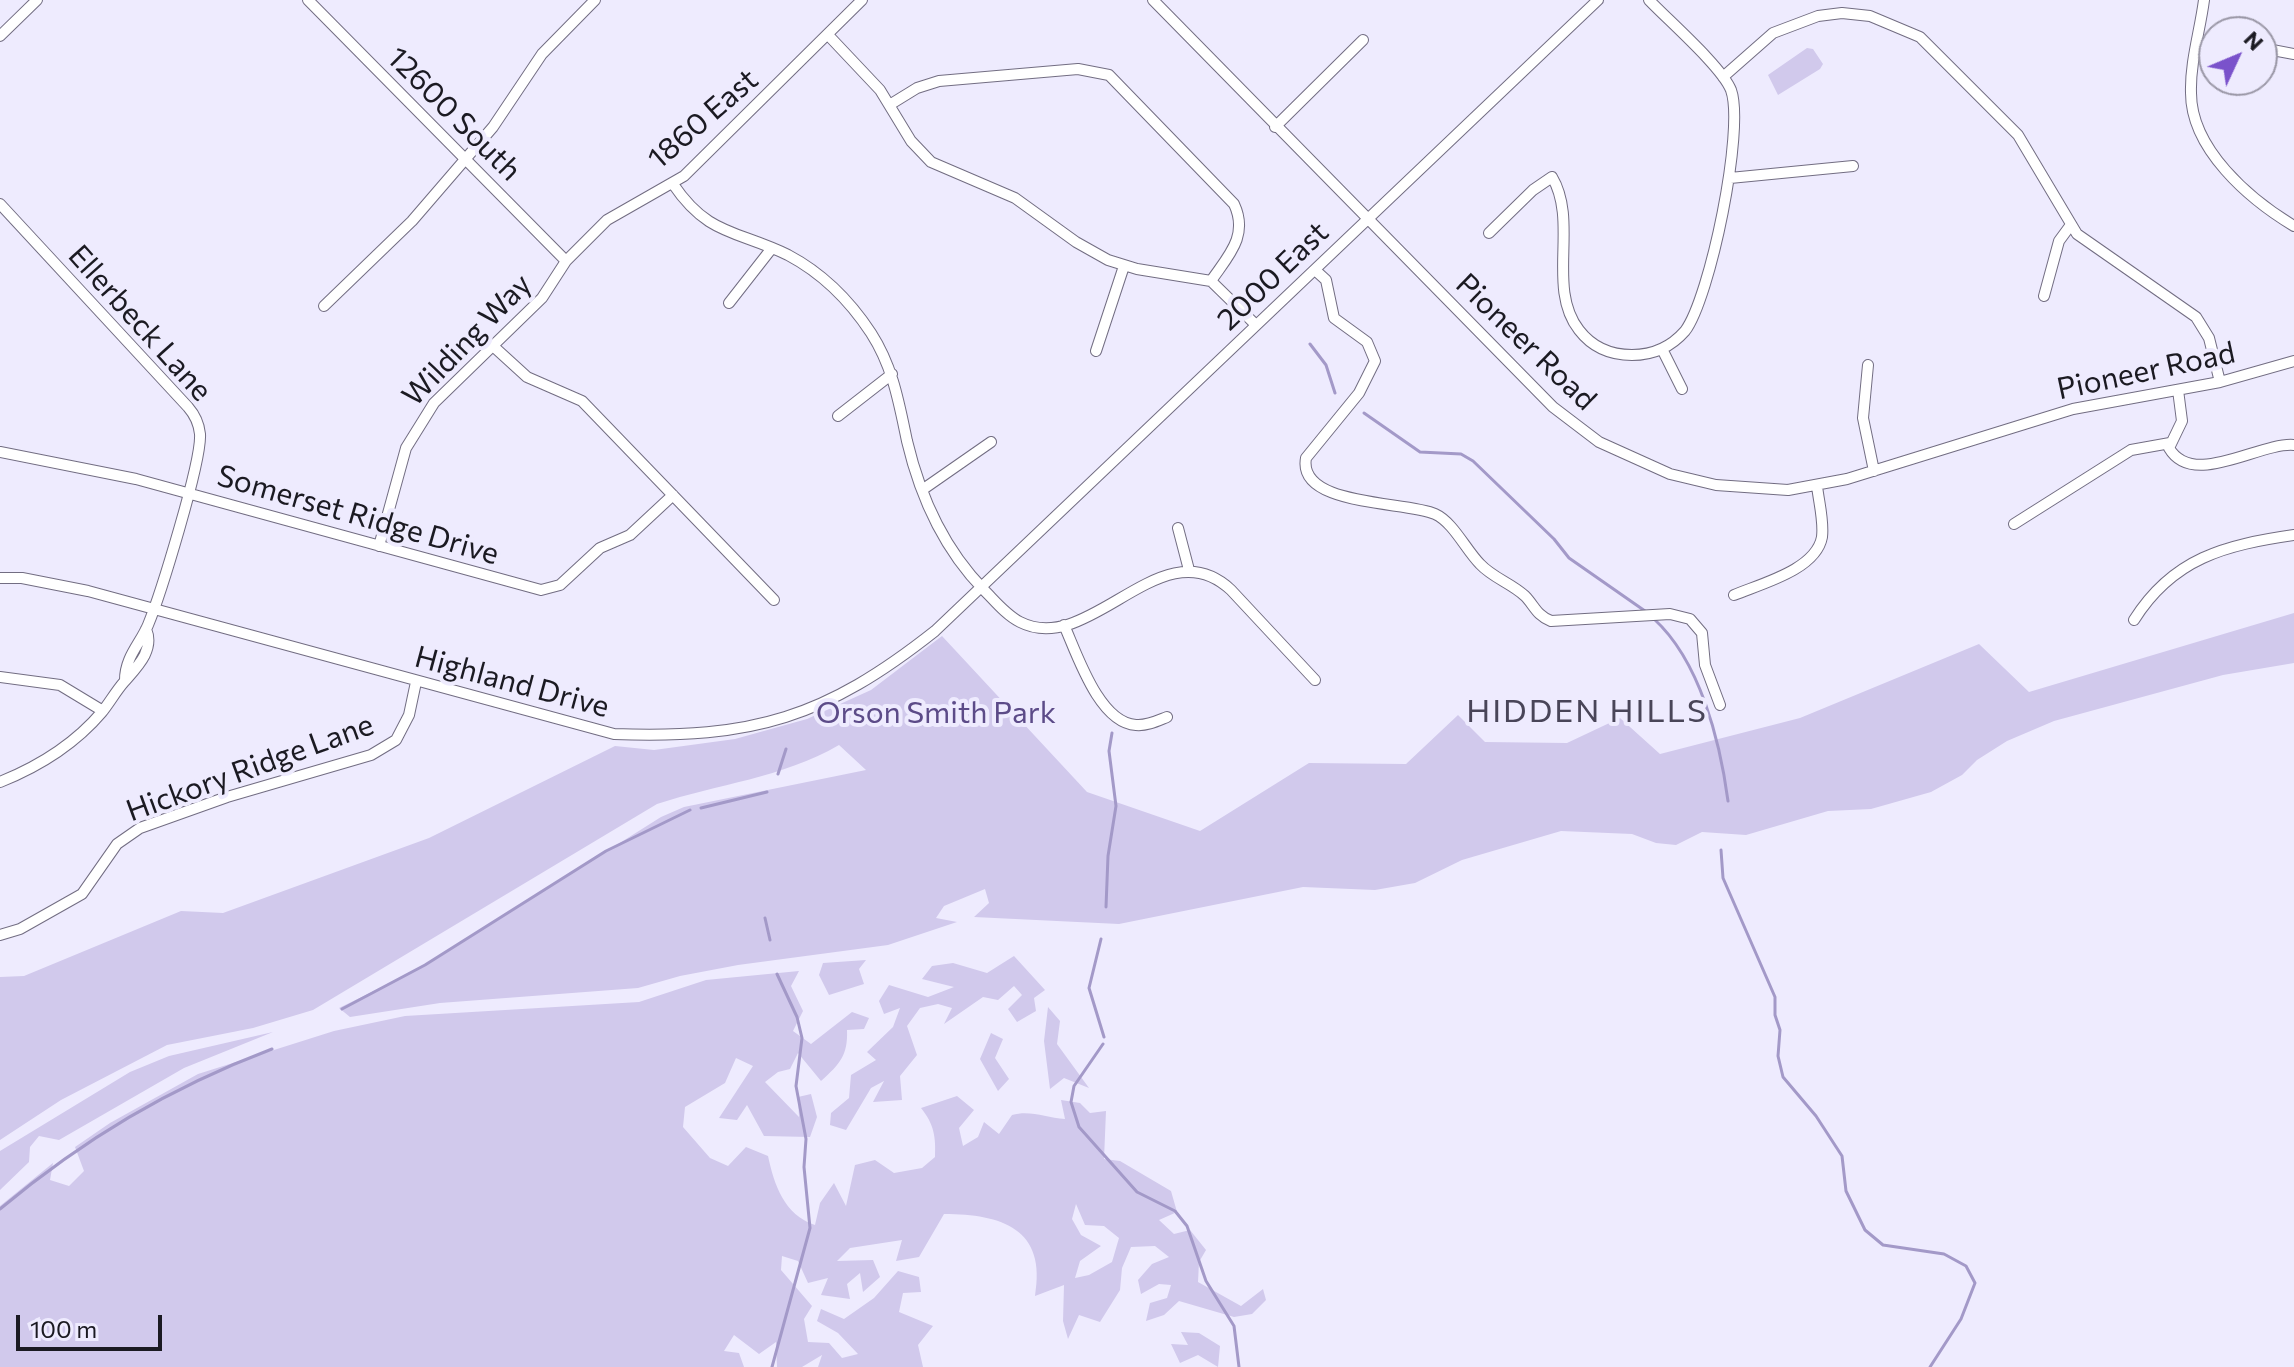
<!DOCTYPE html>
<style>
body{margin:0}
#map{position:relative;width:2294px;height:1367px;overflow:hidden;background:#eeebfe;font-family:Commissioner,sans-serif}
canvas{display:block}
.north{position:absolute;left:2198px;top:16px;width:80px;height:80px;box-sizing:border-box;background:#eeebfe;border:2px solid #9a97a6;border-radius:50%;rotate:46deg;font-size:22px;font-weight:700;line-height:32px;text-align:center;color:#1b1a22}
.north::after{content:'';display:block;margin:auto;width:28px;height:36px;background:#7a52cb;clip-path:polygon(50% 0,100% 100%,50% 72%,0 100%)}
.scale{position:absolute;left:16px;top:1315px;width:146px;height:36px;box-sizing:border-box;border:4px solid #1b1a22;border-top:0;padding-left:10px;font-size:24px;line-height:28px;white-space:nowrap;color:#1b1a22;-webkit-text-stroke:6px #eeebfe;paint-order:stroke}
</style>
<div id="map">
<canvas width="2294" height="1367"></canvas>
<div class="north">N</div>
<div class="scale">100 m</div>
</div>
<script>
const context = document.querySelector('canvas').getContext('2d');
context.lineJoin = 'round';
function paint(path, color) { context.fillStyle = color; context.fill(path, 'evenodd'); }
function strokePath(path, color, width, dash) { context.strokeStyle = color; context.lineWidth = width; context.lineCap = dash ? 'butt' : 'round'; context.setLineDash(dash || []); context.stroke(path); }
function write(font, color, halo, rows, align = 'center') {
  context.font = font + ' Commissioner,sans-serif'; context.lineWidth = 8; context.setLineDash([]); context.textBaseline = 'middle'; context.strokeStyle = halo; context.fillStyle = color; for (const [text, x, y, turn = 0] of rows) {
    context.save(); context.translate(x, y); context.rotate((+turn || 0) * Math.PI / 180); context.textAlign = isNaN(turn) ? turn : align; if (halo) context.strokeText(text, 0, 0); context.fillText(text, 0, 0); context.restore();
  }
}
const green = new Path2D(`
 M 1807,48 L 1813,49 L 1823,64 L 1820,69 L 1778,95 L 1768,75 Z
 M 2294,613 L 2294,663 L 2223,675 L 2054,721 L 2007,741 L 1977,760 L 1962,775 L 1931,792 L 1871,809 L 1828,811 L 1746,835 L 1702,832 L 1676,845 L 1656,843 L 1632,834 L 1561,831 L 1462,860 L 1415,883 L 1375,890 L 1303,887 L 1119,924 L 974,917 L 989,903 L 985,889 L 944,906 L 936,918 L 957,922 L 888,945 L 738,965 L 680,976 L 638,988 L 440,1003 L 350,1017 L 339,1008 L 423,967 L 661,817 L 684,807 L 866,770 L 839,745 C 782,778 718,784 657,804 L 313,1010 L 253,1028 L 167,1045 L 61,1100 L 0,1140 L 0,977 L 24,976 L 181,911 L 223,913 L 429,838 L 615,746 L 654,750 L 735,739 L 807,719 L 871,690 L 942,636 L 1087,792 L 1200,831 L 1309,763 L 1406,764 L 1458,715 L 1485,742 L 1567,743 L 1620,718 L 1660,754 L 1800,718 L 1979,644 L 2029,692 Z
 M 1014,956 L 1045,990 L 1034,998 L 1036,1011 L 1017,1022 L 1008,1009 L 1022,995 L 1014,986 L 998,1000 L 983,997 L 944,1024 L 952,1008 L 938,1004 L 920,1008 L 907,1026 L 917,1055 L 900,1076 L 902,1100 L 873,1102 L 884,1081 L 871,1088 L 846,1130 L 830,1125 L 831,1113 L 849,1098 L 851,1075 L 876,1060 L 867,1052 L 893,1027 L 900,1008 L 884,1014 L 879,1001 L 889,985 L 928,997 L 954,987 L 922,979 L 932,966 L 953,963 L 987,973 Z
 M 866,960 L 859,969 L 864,984 L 829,995 L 819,975 L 823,963 Z
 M 799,971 L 791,986 L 803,1011 L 793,1031 L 811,1044 L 852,1012 L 869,1018 L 864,1029 L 847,1030 C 848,1055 840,1064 821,1081 L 798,1053 L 790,1069 L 778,1072 L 765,1082 L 799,1117 L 798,1097 L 811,1094 L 817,1117 L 810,1137 L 764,1136 L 747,1105 L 737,1120 L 719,1118 L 753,1066 L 736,1058 L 725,1083 L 685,1107 L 683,1127 L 710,1158 L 728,1166 L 746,1147 L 768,1156 C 774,1184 784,1215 815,1225 L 820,1203 L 834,1183 L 846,1206 L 855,1165 L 875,1160 L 894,1173 L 922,1168 L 935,1157 C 936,1137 934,1124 921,1108 L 957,1096 L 974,1110 L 959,1128 L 963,1146 L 978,1137 L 984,1122 L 999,1134 L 1012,1115 C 1031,1110 1046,1118 1065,1119 L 1061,1100 L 1080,1103 L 1090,1113 L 1106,1111 L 1104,1159 L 1120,1161 L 1171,1191 L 1177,1212 L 1159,1220 L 1174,1234 L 1190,1230 L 1206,1250 L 1199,1262 L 1198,1282 L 1241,1306 L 1263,1289 L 1266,1300 L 1252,1314 L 1234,1317 L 1179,1301 L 1164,1315 L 1146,1321 L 1150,1303 L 1167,1298 L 1171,1285 L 1159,1284 L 1141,1294 L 1138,1280 L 1152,1264 L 1169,1257 L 1155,1246 L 1131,1247 L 1122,1268 L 1120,1290 L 1100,1322 L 1079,1315 L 1068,1339 L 1063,1321 L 1064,1285 L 1035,1296 C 1047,1229 1002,1214 944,1214 L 919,1257 L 896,1261 L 902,1240 L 850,1248 L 837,1261 L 873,1260 L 880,1277 L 863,1292 L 860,1273 L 847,1284 L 850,1299 L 821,1295 L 828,1278 L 808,1283 L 798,1261 L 782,1256 L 781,1270 L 812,1306 L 804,1319 L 808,1342 L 829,1343 L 842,1358 L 858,1354 L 838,1333 L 817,1321 L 821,1309 L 844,1319 L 874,1298 L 898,1271 L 919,1277 L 921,1292 L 903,1293 L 899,1312 L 933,1326 L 918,1345 L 923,1367 L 818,1367 L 822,1355 L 802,1367 L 777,1367 L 776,1342 L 759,1354 L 734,1335 L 724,1351 L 739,1353 L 744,1367 L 0,1367 L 0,1206 L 53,1163 L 50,1180 L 69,1186 L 84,1171 L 75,1147 L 110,1123 L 198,1074 L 334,1031 L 405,1016 L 639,1002 L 706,980 ZM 1076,1204 L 1085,1225 L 1104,1226 L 1119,1238 L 1112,1262 L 1089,1275 L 1075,1278 L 1080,1261 L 1101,1246 L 1081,1235 L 1072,1219 Z
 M 1048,1007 L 1060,1021 L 1057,1044 L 1089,1088 L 1064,1078 L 1050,1089 L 1044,1041 Z
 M 273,1032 L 184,1068 L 59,1140 L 39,1136 L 30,1147 L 29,1162 L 0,1190 L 0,1151 L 130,1072 L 169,1056 Z
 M 991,1033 L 1003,1039 L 995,1058 L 1009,1079 L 998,1091 L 980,1059 Z
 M 1181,1332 L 1199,1333 L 1220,1346 L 1218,1367 L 1198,1355 L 1180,1363 L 1171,1344 L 1188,1345 Z`);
const stream = new Path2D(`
 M 1310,344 L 1326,365 L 1335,393
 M 1364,413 L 1420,452 L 1461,454 L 1473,461 L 1554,539 L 1569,558 L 1645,611
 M 1654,619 C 1700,661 1720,741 1728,801
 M 778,774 L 786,749
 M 701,808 L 767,792
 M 1721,850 L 1723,878 L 1775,997 L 1775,1015 L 1780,1030 L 1778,1056 L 1783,1077 L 1816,1116 L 1842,1156 L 1846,1191 L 1865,1230 L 1883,1245 L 1944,1254 L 1966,1266 L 1975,1283 L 1961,1319 L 1930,1367
 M 1106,907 L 1108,856 L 1116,806 L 1109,751 L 1112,733
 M 765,918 L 770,940
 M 1101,939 L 1089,988 L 1104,1037
 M 342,1009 L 425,965 L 606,851 L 690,810
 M 1103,1044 L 1074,1086 L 1071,1102 L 1079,1127 L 1137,1192 L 1175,1211 L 1187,1226 L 1206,1281 L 1234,1326 L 1239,1367
 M 0,1209 C 84,1139 169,1088 272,1049
 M 772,1367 L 810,1228 L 804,1167 L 806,1139 L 796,1086 L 802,1038 L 797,1017 L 777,974`);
const minor = new Path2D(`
 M 308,0 L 566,261
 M 1153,0 L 1553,407 L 1599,442 L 1670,474 L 1716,485 L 1788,490 L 1847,479 L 2073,409 L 2220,382 L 2294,361
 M 2204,0 C 2200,31 2190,62 2191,93 C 2191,149 2249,199 2294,226
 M 0,36 L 37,0
 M 829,36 L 880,90 L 911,141 L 931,162 L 1015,198 L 1076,242 L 1108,260 L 1137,269 L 1211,281 L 1256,325
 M 2262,48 L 2294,54
 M 1723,77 L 1773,33 L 1818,16 L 1842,13 L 1870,16 L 1920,37 L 2018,135 L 2077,234 L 2196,317 L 2209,338 L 2220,382
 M 891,104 L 917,88 L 939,81 L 1078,69 L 1109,75 L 1234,204 C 1249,236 1228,256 1211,281
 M 1275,127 L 1363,40
 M 1730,178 L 1853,166
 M 673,184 C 708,236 737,230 788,255 C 822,273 850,301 871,333 C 893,367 899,403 907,441 C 920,496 944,549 984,590 C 995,601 1006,615 1020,622 C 1090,658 1162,525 1231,590 L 1315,680
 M 0,204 L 188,407 C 195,415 199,424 200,434 C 202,461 160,596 148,625 C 140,644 125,657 125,680
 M 1489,233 L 1533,190 L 1552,177 C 1579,222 1546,288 1579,330 C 1592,347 1610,355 1632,355 C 1652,355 1671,347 1685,331 C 1710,298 1745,129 1731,90 C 1722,67 1668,20 1649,0
 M 1315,270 L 1326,280 L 1334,318 L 1367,342 L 1375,361 L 1359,393 L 1306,458 C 1297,507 1407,501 1435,514 C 1453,522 1466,550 1480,564 C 1493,578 1511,583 1525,596 C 1534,605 1537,616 1551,621 L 1670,614 L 1690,619 L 1702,633 L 1705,665 L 1720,705
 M 2044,296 L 2059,241 L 2070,226
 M 729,303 L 772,248
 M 324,306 L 412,221 L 493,127 L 542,54 L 595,0
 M 493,346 L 527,377 L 582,401 L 774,600
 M 1662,349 L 1682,389
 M 1096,351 L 1124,266
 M 1868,365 L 1863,418 L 1874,471
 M 2178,390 L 2182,421 L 2169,448 C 2193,489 2259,442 2294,445
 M 838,416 L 892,374
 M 0,452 L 136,479 L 541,590 L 560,585 L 600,548 L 630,535 L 673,495
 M 922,490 L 991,442
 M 2014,524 L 2131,450 L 2170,443
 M 1178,528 L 1189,570
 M 379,546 L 406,448 L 434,403 L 542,298 L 566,261 L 607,220 L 684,176 L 862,0
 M 0,578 L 22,578 L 88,591 L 614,734 C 753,739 825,718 935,631 L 1598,0
 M 1734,595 C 1760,584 1816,570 1822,537 C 1824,521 1819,503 1817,486
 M 2134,620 C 2173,558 2225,545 2294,535
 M 1064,625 C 1077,654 1099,723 1136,725 C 1147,726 1157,721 1167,717
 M 0,677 L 60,685 L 103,711
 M 0,782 C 40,766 74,745 102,712 C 110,702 116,691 124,682 C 137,667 155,650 146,629
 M 0,935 L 20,929 L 82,894 L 117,844 L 140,828 L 227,797 L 371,755 L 396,740 L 409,715 L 416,682`);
const streetNames = [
 ["12600 South",454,114,45],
 ["1860 East",703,119,-41],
 ["2000 East",1273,276,-44],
 ["Ellerbeck Lane",140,323,48],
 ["Wilding Way",467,340,-46],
 ["Pioneer Road",1526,342,44],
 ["Pioneer Road",2146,371,-12],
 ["Somerset Ridge Drive",358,515,16],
 ["Highland Drive",512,682,15],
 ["Hickory Ridge Lane",250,768,-20]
];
const parkNames = [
 ["Orson Smith Park",936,713]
];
const neighbourhoodNames = [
 ["HIDDEN HILLS",1587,711]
];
paint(green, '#d1c9ec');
strokePath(stream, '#a399c8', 3);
strokePath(minor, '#726d82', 12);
strokePath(minor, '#fff', 10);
write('30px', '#1b1a22', '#eeebfe', streetNames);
write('30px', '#5c4b88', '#eeebfe', parkNames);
context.letterSpacing = '2px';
write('32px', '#494558', '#eeebfe', neighbourhoodNames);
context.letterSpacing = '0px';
</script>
